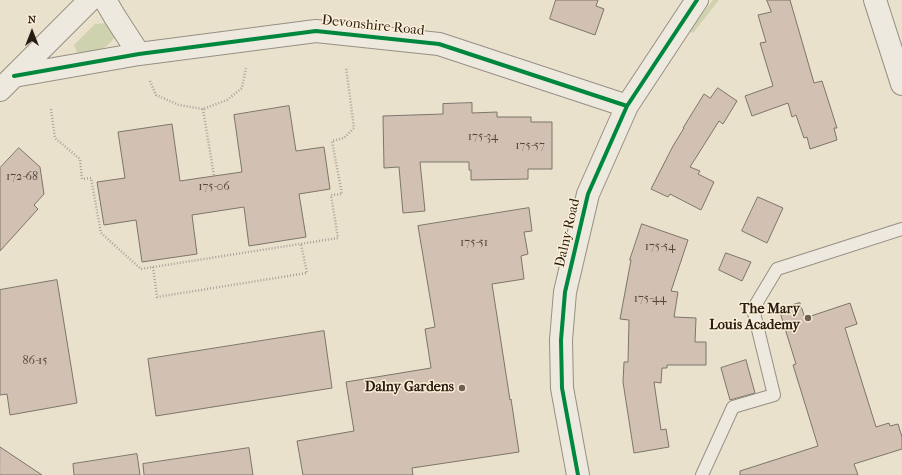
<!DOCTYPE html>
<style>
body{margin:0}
#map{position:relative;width:902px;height:475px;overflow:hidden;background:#eae1cd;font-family:"IM FELL French Canon",serif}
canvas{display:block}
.north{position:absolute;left:12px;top:12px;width:40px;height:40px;-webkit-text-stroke:3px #faefd6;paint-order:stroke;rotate:0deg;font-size:11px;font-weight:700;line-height:16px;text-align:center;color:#291b11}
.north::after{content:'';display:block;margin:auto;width:14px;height:18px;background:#291b11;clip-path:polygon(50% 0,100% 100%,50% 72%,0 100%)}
</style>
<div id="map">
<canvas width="902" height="475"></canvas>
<div class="north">N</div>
</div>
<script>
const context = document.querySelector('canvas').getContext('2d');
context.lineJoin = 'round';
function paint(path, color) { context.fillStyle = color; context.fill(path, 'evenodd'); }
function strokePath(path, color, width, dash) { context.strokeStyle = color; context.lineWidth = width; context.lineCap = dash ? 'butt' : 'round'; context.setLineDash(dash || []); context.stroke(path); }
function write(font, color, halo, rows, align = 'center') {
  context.font = font + ' "IM FELL French Canon",serif'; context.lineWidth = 3; context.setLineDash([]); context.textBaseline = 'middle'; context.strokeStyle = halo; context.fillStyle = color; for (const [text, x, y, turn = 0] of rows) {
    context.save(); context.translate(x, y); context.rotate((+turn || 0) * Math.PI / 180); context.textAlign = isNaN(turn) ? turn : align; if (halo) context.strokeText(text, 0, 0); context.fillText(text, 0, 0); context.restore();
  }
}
const green = new Path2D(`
 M 713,0 L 719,0 L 693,33 L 689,31 Z
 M 107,23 L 115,36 C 107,51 92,53 77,53 L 74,45 L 95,24 Z`);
const building = new Path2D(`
 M 556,0 L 598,0 L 596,6 L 604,9 L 595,35 L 550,19 Z
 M 767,0 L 790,0 L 814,83 L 822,81 L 837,128 L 834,128 L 837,140 L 810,149 L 807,137 L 804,138 L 796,115 L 792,117 L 788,103 L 752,116 L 745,96 L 773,86 L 760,43 L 766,42 L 758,15 L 771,12 Z
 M 718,88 L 737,101 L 723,124 L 719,121 L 690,167 L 700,171 L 698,174 L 714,182 L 701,210 L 670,194 L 668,197 L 651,189 L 673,146 L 684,128 L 683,128 L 704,94 L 710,98 Z
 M 472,103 L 472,113 L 497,112 L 497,117 L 531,117 L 531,122 L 552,122 L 552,169 L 528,169 L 528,179 L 471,180 L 471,170 L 469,170 L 469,162 L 420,162 L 425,211 L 403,213 L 399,167 L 384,168 L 383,116 L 443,114 L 443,104 Z
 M 289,106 L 296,151 L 324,147 L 330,189 L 299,194 L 306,237 L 249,246 L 244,207 L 192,215 L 197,254 L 142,262 L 136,220 L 104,225 L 97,182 L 125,178 L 118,132 L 172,124 L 180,181 L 214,176 L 242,172 L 234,115 Z
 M 19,148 L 40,167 L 44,194 L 34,205 L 38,209 L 0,251 L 0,168 Z
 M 758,197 L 783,208 L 767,243 L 742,231 Z
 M 529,208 L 532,231 L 524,232 L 528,254 L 521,256 L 524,279 L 492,284 L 510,400 L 511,399 L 519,452 L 412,468 L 413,475 L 303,475 L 297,441 L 354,431 L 346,382 L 431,368 L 425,329 L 435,327 L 418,226 Z
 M 642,224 L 688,240 L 671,291 L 678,292 L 674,317 L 696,318 L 695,342 L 706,342 L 706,365 L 667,365 L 667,368 L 662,368 L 661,383 L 654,382 L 661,430 L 666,429 L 669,447 L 634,453 L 623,382 L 624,362 L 628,362 L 629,320 L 620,319 L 631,260 L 630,260 Z
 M 726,253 L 751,262 L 742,281 L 719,270 Z
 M 57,280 L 77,403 L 10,415 L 7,394 L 0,395 L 0,290 Z
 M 800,303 L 805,318 L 850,303 L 857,324 L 845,328 L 876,427 L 889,423 L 890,426 L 898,424 L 902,437 L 902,449 L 854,464 L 858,475 L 740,475 L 740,471 L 818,446 L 793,365 L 796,364 L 779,309 Z
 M 324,331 L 332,388 L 156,416 L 148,359 Z
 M 746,360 L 755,393 L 730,400 L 721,368 Z
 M 0,447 L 42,475 L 0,475 Z
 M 249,448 L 253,475 L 144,475 L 143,464 Z
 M 137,454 L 140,475 L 74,475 L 73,464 Z`);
const path = new Path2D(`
 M 150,81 L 156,95 L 179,105 L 203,109 L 227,100 L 242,88 L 246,68
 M 51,109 L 55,138 L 80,159 L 82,179 L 91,178 L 101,233 L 141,269 L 153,267 L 338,238 L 331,195 L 342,194 L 332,141 L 344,138 L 354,128 L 346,67
 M 203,109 L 214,176
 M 153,267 L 157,297 L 307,273 L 301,244`);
const lane = new Path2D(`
 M 702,475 L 733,407 L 774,395 L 753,309 L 777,269 L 902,229`);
const street = new Path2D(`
 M 105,0 L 115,17 L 139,54
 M 875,0 L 902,84
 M 14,76 L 139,54 L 316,31 L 439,44 L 627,106
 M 0,90 L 90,0
 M 578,475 L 562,388 L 561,340 L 565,292 L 588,194 L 627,106 L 697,0`);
const cycleway = new Path2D(`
 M 14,76 L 139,54 L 316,31 L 439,44 L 627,106
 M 578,475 L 562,388 L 561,340 L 565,292 L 588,194 L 627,106 L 697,0`);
const markers = [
 [808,318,4,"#6d6053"],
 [462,388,4,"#6d6053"]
];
const numberNames = [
 ["175-34",483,137],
 ["175-57",530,146],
 ["172-68",22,177],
 ["175-06",214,187],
 ["175-51",474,243],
 ["175-54",660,247],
 ["175-44",650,299],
 ["86-15",35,361]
];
const streetNames = [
 ["Devonshire Road",373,26,6],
 ["Dalny Road",568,233,-77]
];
const poiNames = [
 ["The Mary",800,310],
 ["Louis Academy",800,326],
 ["Dalny Gardens",454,388]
];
paint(green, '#cfd2ae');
paint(building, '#d2c1b3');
strokePath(building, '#7b756a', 1);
strokePath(lane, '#969083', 14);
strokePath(street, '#969083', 24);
strokePath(path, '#a8a39a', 2.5, [1, 2]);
strokePath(lane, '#ede9df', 12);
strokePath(street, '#ede9df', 22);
strokePath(cycleway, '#00873e', 4);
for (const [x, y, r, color] of markers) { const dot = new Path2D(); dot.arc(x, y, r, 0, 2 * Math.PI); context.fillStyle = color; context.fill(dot); strokePath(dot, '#faefd6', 1.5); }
write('12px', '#53443a', null, numberNames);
write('14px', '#291b11', '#faefd6', streetNames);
write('bold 14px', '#291b11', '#faefd6', poiNames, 'right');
</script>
